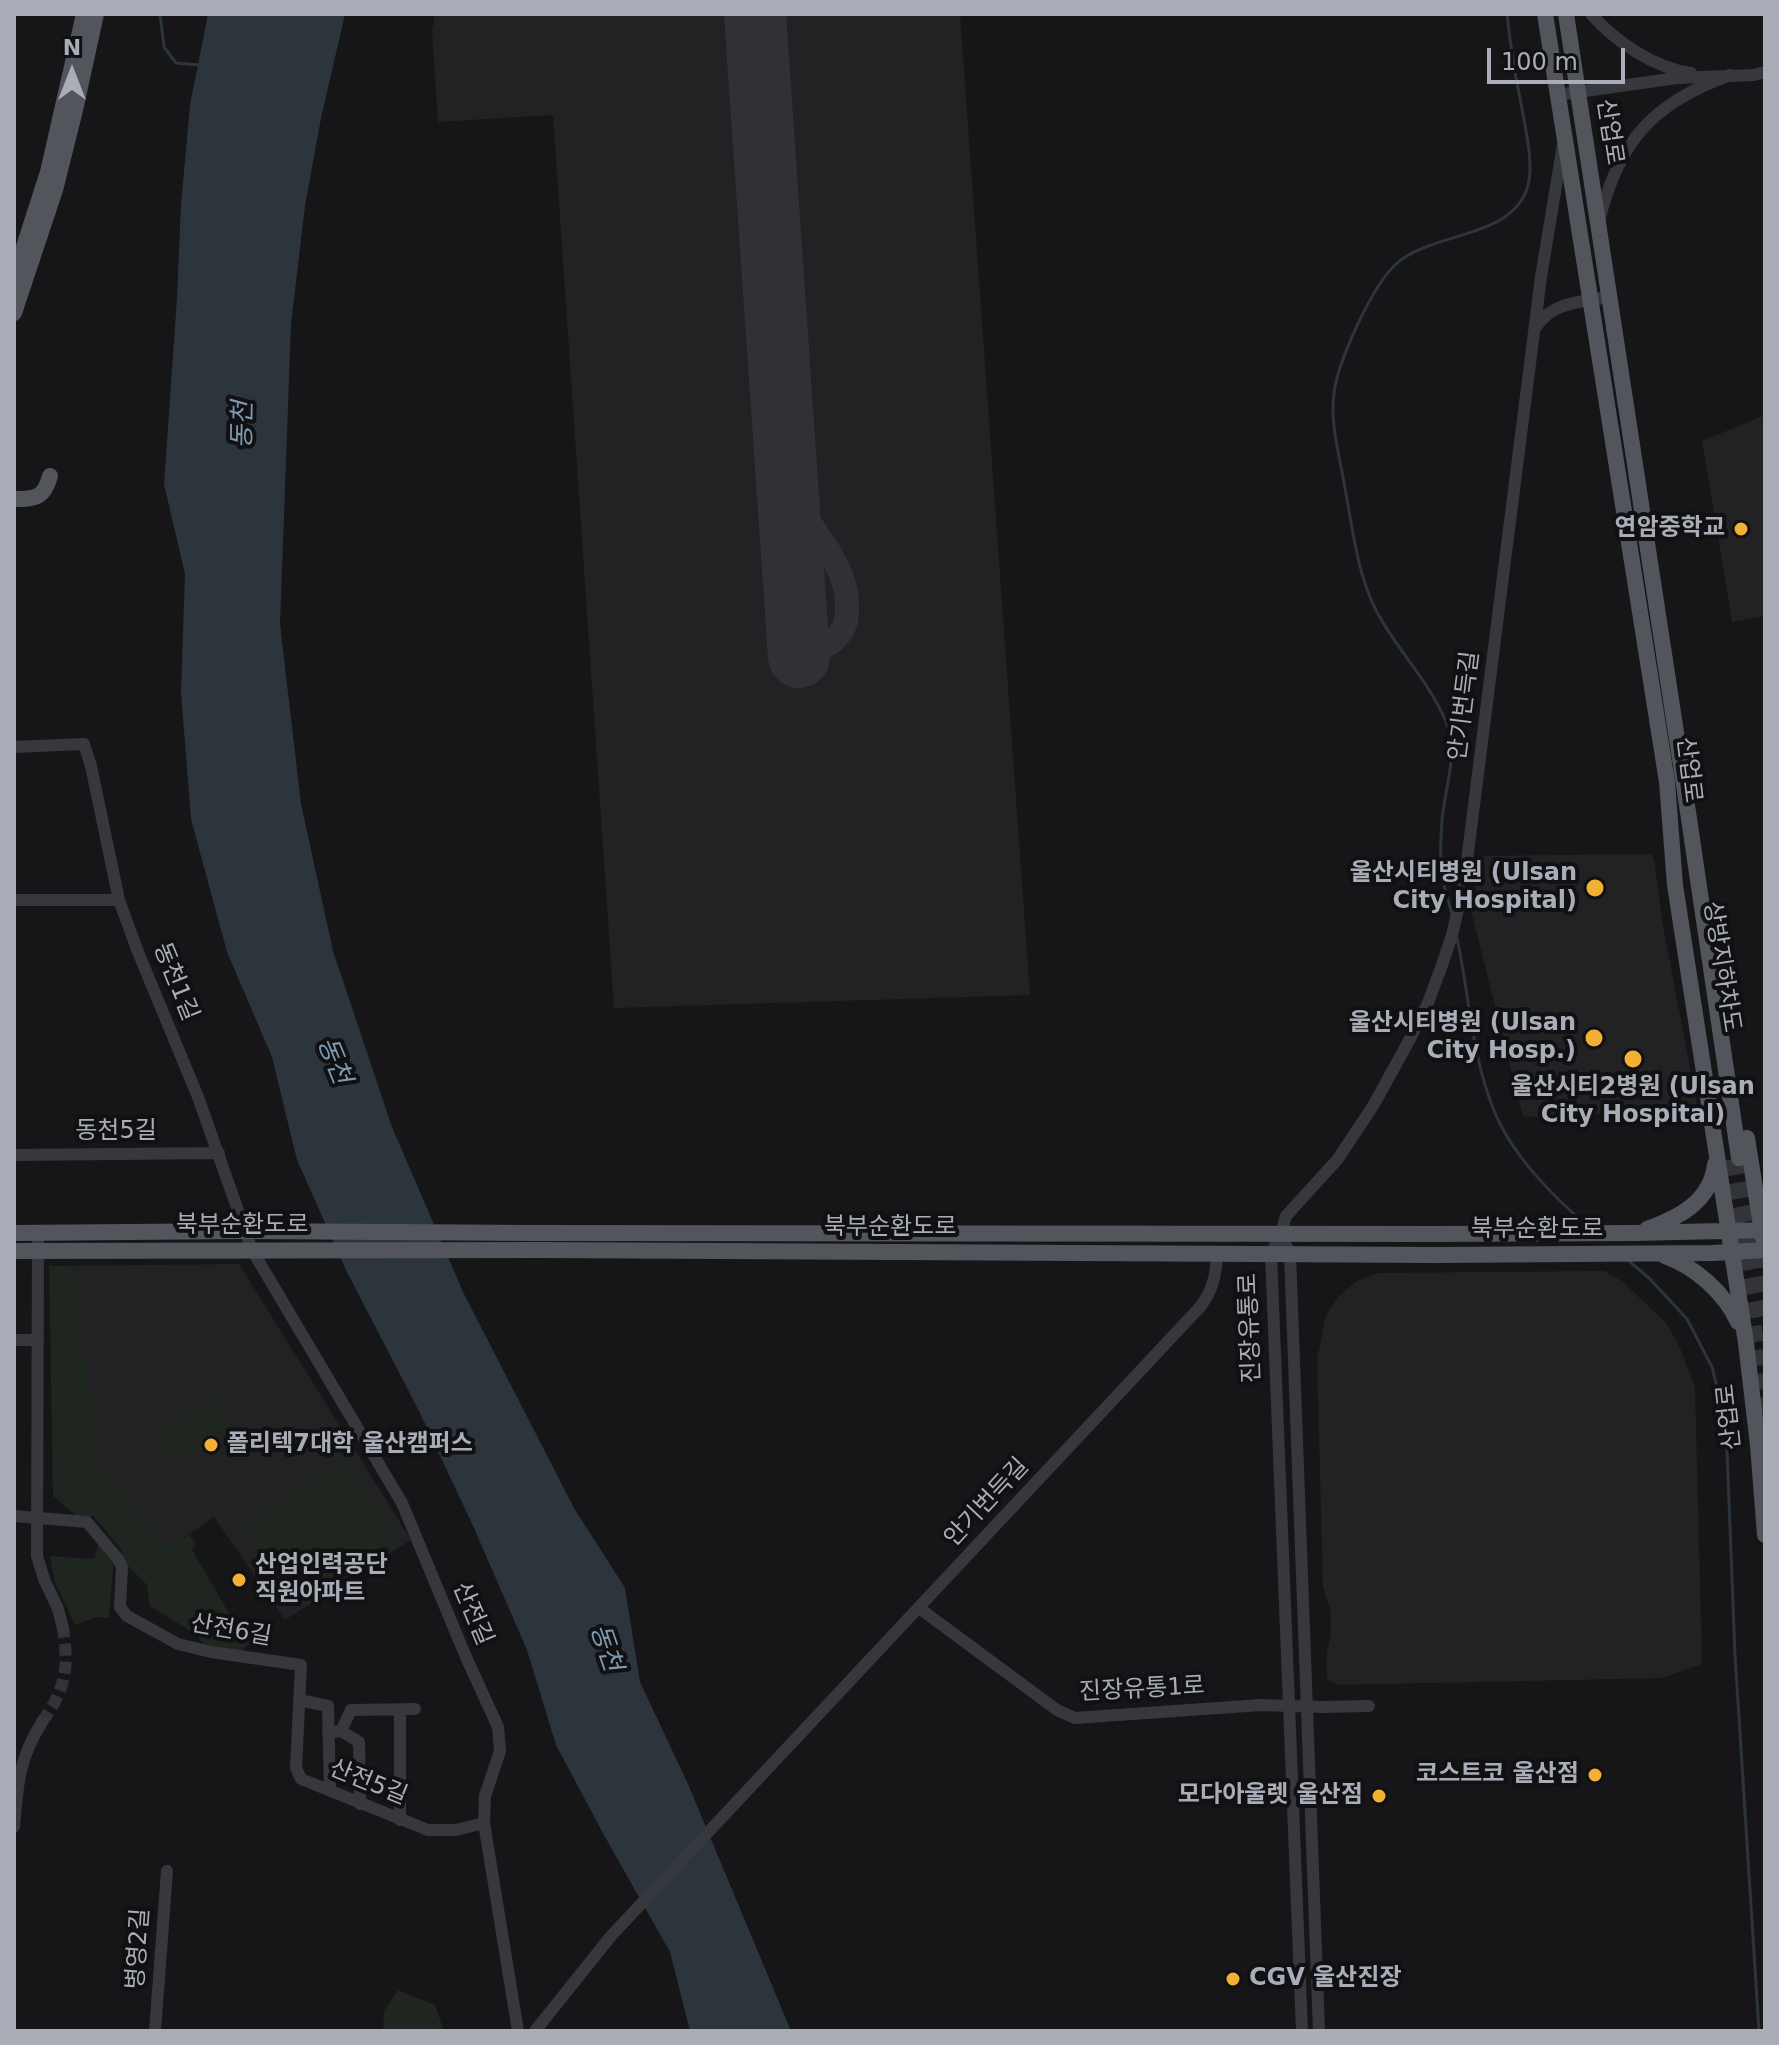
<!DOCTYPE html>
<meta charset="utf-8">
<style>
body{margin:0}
#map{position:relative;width:1779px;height:2045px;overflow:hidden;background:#161618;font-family:"DejaVu Sans",sans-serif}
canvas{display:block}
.frame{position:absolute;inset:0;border:16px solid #a8adb8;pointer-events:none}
.north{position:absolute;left:32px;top:32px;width:80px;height:80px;-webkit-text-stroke:6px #111113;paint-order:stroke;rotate:0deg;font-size:22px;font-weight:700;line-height:32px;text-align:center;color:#a8adb8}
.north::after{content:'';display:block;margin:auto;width:28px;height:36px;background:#a8adb8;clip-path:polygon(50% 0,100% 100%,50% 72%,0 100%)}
.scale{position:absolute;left:1487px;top:48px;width:138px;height:36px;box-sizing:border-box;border:4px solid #a8adb8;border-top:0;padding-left:10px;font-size:24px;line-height:28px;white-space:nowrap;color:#a8adb8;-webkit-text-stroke:6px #111113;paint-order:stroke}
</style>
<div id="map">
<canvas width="1779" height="2045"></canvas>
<div class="frame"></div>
<div class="north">N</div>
<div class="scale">100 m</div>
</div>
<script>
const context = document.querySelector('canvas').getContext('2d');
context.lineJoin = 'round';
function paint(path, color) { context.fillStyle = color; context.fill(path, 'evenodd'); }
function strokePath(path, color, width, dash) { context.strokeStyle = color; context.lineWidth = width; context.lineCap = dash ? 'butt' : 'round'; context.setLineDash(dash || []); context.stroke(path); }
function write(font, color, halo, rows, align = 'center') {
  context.font = font + ' "DejaVu Sans","Noto Sans KR",sans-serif'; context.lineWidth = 8; context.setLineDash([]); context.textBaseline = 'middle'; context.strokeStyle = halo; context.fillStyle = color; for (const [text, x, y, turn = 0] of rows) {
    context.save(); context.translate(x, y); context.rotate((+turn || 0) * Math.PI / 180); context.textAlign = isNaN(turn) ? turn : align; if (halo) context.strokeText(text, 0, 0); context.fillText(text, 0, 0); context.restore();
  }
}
const built = new Path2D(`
 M 435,14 L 960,14 L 1030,995 L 614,1008 L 553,115 L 438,122 L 432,31 Z
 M 1765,415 L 1765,616 L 1732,622 L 1702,441 Z
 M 1650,854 L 1654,859 L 1662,920 L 1698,1110 L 1523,1117 L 1470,906 L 1476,856 Z
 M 239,1264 L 411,1540 L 285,1620 L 214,1517 L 166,1550 L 104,1479 L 54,1438 L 49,1266 Z
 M 1604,1271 L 1622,1281 L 1667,1324 L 1680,1348 L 1695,1387 L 1702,1664 L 1662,1678 L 1339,1685 L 1327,1679 L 1327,1653 L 1331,1632 L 1331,1612 L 1323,1587 L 1317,1360 L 1326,1315 L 1339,1296 L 1357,1281 L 1378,1273 Z`);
const green = new Path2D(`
 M 49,1266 C 55,1267 64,1265 69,1268 C 82,1274 81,1300 79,1311 L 98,1446 L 92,1450 L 92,1458 L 104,1478 L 111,1475 L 165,1549 L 189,1535 L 196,1544 L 192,1550 L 240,1632 L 251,1632 L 252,1640 L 240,1653 L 204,1646 L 197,1635 L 150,1606 L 147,1585 L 124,1562 L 121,1549 L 93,1516 L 78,1517 L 53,1496 Z
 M 213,1394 L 233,1426 L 175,1463 L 154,1434 Z
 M 347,1458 L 399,1537 L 292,1607 L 240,1527 Z
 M 100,1540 L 114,1557 L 109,1618 L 97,1617 L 75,1625 L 54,1580 L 50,1556 L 94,1559 Z
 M 398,1990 L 435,2005 L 444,2031 L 383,2031 L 384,2011 Z`);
const water = new Path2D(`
 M 208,14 L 345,14 L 321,118 L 305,206 L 291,324 L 280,624 L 301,804 L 333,951 L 392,1127 L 463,1292 L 574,1508 L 625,1588 L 640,1682 L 688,1784 L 791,2031 L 690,2031 L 670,1952 L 604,1835 L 556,1745 L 527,1650 L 474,1528 L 419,1411 L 347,1272 L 297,1160 L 272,1057 L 227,952 L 191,819 L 181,693 L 185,574 L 164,484 L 177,298 L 181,205 L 190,105 Z`);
const stream = new Path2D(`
 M 160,14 L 164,47 L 176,63 L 199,65
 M 1452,915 C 1448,898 1441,880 1441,862 C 1440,848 1441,834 1442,820 C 1444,793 1457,757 1449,730 C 1434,686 1398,652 1377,612 C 1357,575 1352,524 1344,483 C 1339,454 1330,423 1334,393 C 1338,361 1372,286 1396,264 C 1433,230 1518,240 1529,181 C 1533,157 1524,122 1520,98 C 1514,70 1510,42 1507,14
 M 1457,938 C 1469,994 1472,1056 1493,1108 C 1510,1153 1553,1197 1589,1227
 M 1629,1261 L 1650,1279 L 1687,1319 L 1712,1367 L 1726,1424 L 1735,1655 L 1759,2031`);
const taxiway = new Path2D(`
 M 785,454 C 789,473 791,490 800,507 C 818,539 846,565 847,604 C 848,617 846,628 837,637 C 830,646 815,652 804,650 C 799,649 793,645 788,641 C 767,624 784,595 787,573 C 789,557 790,541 790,524`);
const runway = new Path2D(`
 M 755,14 L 799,657`);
const minorTunnel = new Path2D(`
 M 42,1722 C 66,1689 69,1668 63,1628`);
const majorTunnel = new Path2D(`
 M 1739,1158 L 1765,1322
 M 1728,1160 L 1756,1342 L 1765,1412`);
const minor = new Path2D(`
 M 1591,14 C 1616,42 1654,68 1691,73
 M 1557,95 L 1677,78 L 1754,75 L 1765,72
 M 1599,221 C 1619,140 1653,103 1730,75
 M 1536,327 C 1551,302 1584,301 1610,297
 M 14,747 L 84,744 L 91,766 L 119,900 L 138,952 L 198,1097 L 252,1250 L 402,1503 L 466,1657 L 498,1727 L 500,1751 L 485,1796 L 484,1823 L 518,2031
 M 14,900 L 119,900
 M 14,1155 L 219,1153
 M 38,1233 L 37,1556 L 44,1579 L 58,1609 L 63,1628
 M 1281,1233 L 1290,1254 L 1319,2031
 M 14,1340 L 38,1340
 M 14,1516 L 87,1522 L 118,1559 L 122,1567 L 120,1607 L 127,1616 L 178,1644 L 211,1652 L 301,1665 L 296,1768 L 301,1779 L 428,1830 L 456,1830 L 484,1823
 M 919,1608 L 1057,1710 L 1075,1718 L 1261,1705 L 1323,1707 L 1369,1706
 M 299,1700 L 328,1706 L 330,1791
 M 341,1731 L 359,1742 L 360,1804
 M 328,1733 L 341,1731 L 351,1710 L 415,1709
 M 400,1820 L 400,1709
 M 14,1827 C 18,1783 18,1761 42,1722
 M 155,2031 L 167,1871
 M 535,2031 L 611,1936 L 1200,1307 C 1213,1290 1216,1275 1217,1254
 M 1302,2031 L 1271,1254 L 1281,1233 L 1286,1216 L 1337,1160 L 1373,1106 L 1410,1039 L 1428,1003 L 1442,965 L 1452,935 L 1464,884 L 1541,277 L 1563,144`);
const major = new Path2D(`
 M 1545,14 L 1667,782 L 1675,885 L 1746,1343 L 1758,1445 L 1765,1535
 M 1566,14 L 1683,778 L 1739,1158
 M 14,278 L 48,172 L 84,14
 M 14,313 L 55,190 L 75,110 L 96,14
 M 14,499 C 36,499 44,498 50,476
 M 1747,1138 L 1763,1238
 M 1647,1229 C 1679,1218 1711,1201 1715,1164
 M 14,1233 L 244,1231 L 533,1233 L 1435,1234 L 1635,1233 L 1765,1230
 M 14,1251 L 540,1250 L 1435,1255 L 1713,1253 L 1765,1250
 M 1665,1256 C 1695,1267 1724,1292 1738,1322`);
const markers = [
 [1741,529,8,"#f2b134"],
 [1595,888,10,"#f2b134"],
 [1594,1038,10,"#f2b134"],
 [1633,1059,10,"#f2b134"],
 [211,1445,8,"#f2b134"],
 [239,1580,8,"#f2b134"],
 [1595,1775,8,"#f2b134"],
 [1379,1796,8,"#f2b134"],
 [1233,1979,8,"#f2b134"]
];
const streetNames = [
 ["산업로",1609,132,81],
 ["안기번득길",1465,706,-83],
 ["산업로",1688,770,83],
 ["상방지하차도",1721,967,81],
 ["동천1길",175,982,68],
 ["동천5길",116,1132],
 ["북부순환도로",242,1226],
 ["북부순환도로",890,1228],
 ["북부순환도로",1537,1230],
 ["진장유통로",1251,1328,-92],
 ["산업로",1730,1417,-96],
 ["안기번득길",987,1503,-47],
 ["산전길",472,1614,67],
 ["산전6길",231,1631,10],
 ["진장유통1로",1142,1690,-3],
 ["산전5길",368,1783,22],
 ["병영2길",139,1949,-86]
];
const poiNames = [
 ["연암중학교",1725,529],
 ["울산시티병원 (Ulsan",1577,874],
 ["City Hospital)",1577,902],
 ["울산시티병원 (Ulsan",1576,1024],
 ["City Hosp.)",1576,1052],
 ["울산시티2병원 (Ulsan",1633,1088,"center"],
 ["City Hospital)",1633,1116,"center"],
 ["폴리텍7대학 울산캠퍼스",227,1445,"left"],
 ["산업인력공단",255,1566,"left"],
 ["직원아파트",255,1594,"left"],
 ["코스트코 울산점",1579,1775],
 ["모다아울렛 울산점",1363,1796],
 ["CGV 울산진장",1249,1979,"left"]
];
const waterNames = [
 ["동천",244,425,-89],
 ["동천",333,1061,68],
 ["동천",605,1648,71]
];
paint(built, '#222225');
paint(green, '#1e261f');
paint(water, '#2c353c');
strokePath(stream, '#2c353c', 3);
strokePath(taxiway, '#303135', 24);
strokePath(runway, '#303135', 62);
strokePath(minorTunnel, '#333438', 12, [12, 6]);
strokePath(majorTunnel, '#333438', 16, [16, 8]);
strokePath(minor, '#37383d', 12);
strokePath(major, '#53555c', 16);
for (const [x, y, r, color] of markers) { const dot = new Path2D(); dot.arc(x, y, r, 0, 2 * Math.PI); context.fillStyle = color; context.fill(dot); strokePath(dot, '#111113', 3); }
write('24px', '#a8adb8', '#111113', streetNames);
write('bold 24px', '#a8adb8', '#111113', poiNames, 'right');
write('italic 26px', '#7f9bb3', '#111113', waterNames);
</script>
